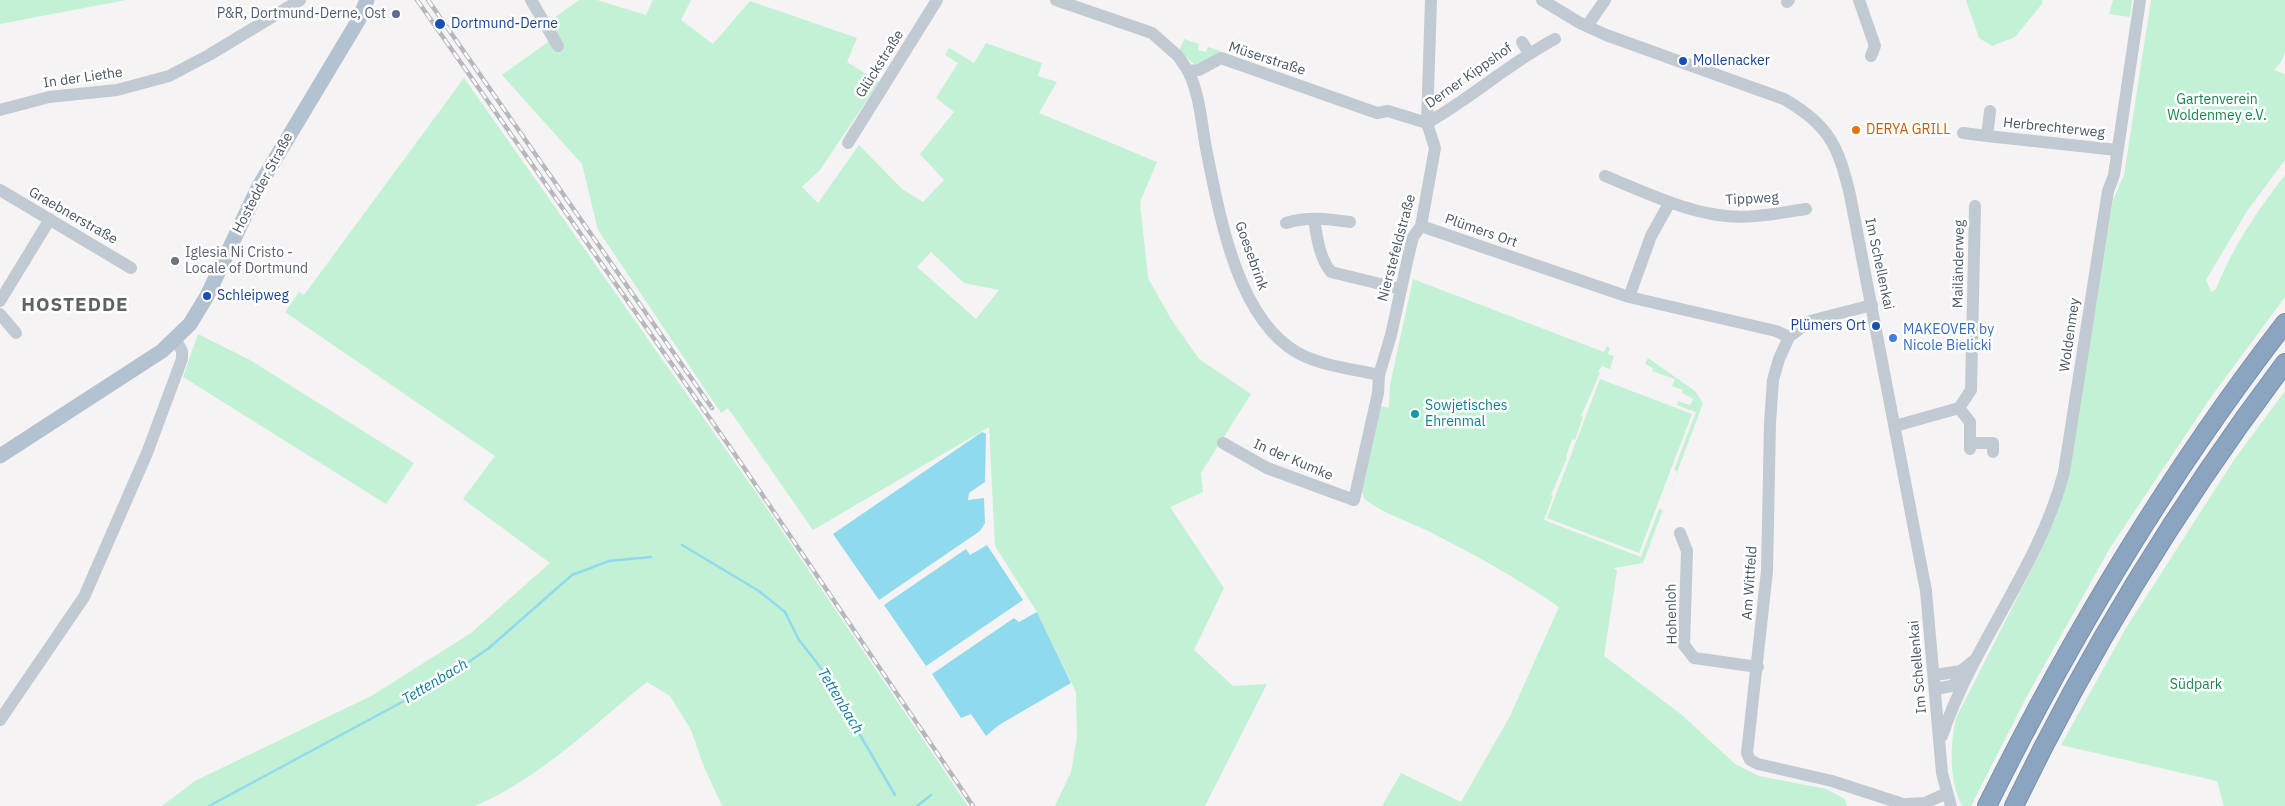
<!DOCTYPE html>
<meta charset="utf-8">
<style>
body{margin:0}
canvas{display:block;background:#f5f3f3}
</style>
<canvas width="2285" height="806"></canvas>
<script>
const context = document.querySelector('canvas').getContext('2d');
context.lineJoin = 'round';
function paint(path, color) { context.fillStyle = color; context.fill(path, 'evenodd'); }
function strokePath(path, color, width, dash) { context.strokeStyle = color; context.lineWidth = width; context.lineCap = dash ? 'butt' : 'round'; context.setLineDash(dash || []); context.stroke(path); }
function write(font, color, halo, rows, align = 'center') {
  context.font = font + ' "IBM Plex Sans",sans-serif'; context.lineWidth = 5; context.setLineDash([]); context.textBaseline = 'middle'; context.strokeStyle = halo; context.fillStyle = color; for (const [text, x, y, turn = 0] of rows) {
    context.save(); context.translate(x, y); context.rotate((+turn || 0) * Math.PI / 180); context.textAlign = isNaN(turn) ? turn : align; if (halo) context.strokeText(text, 0, 0); context.fillText(text, 0, 0); context.restore();
  }
}
const green = new Path2D(`
 M 0,0 L 126,0 L 0,24 Z
 M 579,0 L 597,0 L 646,15 L 653,0 L 691,0 L 681,20 L 713,44 L 750,1 L 857,38 L 847,62 L 879,82 L 820,170 L 802,187 L 818,203 L 859,145 L 902,189 L 923,202 L 944,180 L 920,154 L 954,112 L 936,98 L 958,63 L 945,55 L 949,48 L 974,63 L 986,43 L 1042,63 L 1038,76 L 1057,82 L 1039,113 L 1157,162 L 1140,202 L 1148,278 L 1171,319 L 1199,359 L 1251,394 L 1201,473 L 1203,492 L 1170,507 L 1224,588 L 1194,650 L 1233,686 L 1267,684 L 1205,806 L 1055,806 L 1071,772 L 1077,737 L 1076,692 L 1037,612 L 995,546 L 989,427 L 813,530 L 728,408 L 721,413 L 598,230 L 582,164 L 502,75 L 548,42 L 554,18 ZM 931,252 L 964,283 L 999,290 L 976,319 L 917,267 Z
 M 1966,0 L 2042,0 L 2042,4 L 2015,37 L 1992,46 L 1979,38 Z
 M 2113,0 L 2132,0 L 2130,17 L 2109,14 Z
 M 2151,0 L 2285,0 L 2285,52 L 2281,62 L 2274,70 L 2285,74 L 2285,160 L 2247,211 L 2206,280 L 2211,292 L 2216,289 C 2233,246 2257,211 2285,175 L 2285,297 L 2211,397 L 2110,548 L 2027,696 L 1971,806 L 1962,806 C 1949,781 1950,745 1956,718 L 2040,553 L 2057,501 L 2087,361 L 2113,200 L 2124,175 Z
 M 1184,39 L 1199,44 L 1198,50 L 1206,52 L 1208,47 L 1220,51 L 1218,56 L 1195,65 L 1179,51 Z
 M 464,78 L 755,491 L 968,806 L 722,806 L 704,767 L 691,730 L 670,696 L 647,682 C 593,725 541,778 475,806 L 162,806 L 195,781 L 373,695 L 471,633 L 550,563 L 463,499 L 495,456 L 285,312 L 299,292 L 304,295 Z
 M 1413,279 L 1604,352 L 1607,346 L 1610,348 L 1608,354 L 1614,356 L 1610,369 L 1602,366 L 1598,372 L 1600,373 L 1581,416 L 1583,417 L 1575,440 L 1572,439 L 1566,457 L 1567,458 L 1551,495 L 1553,496 L 1544,520 L 1641,557 L 1659,509 L 1663,510 L 1677,471 L 1674,470 L 1696,412 L 1677,405 L 1678,401 L 1690,405 L 1693,399 L 1682,393 L 1683,390 L 1672,386 L 1675,379 L 1652,371 L 1653,368 L 1645,364 L 1648,358 L 1695,391 L 1703,403 L 1643,563 L 1614,568 L 1617,571 L 1604,656 L 1682,715 L 1735,764 L 1759,776 L 1826,789 L 1845,799 L 1847,806 L 1382,806 L 1401,773 L 1461,802 L 1510,716 L 1559,607 C 1517,578 1472,553 1426,530 C 1407,521 1385,514 1367,501 C 1363,498 1362,493 1362,487 L 1380,406 L 1389,408 L 1390,385 Z
 M 198,334 L 250,360 L 414,463 L 386,504 L 183,377 Z
 M 1600,379 L 1692,414 L 1639,553 L 1547,518 Z
 M 2285,391 L 2285,806 L 2224,806 L 2217,781 L 2061,745 L 2126,628 L 2234,460 Z`);
const water = new Path2D(`
 M 982,432 L 986,434 L 985,482 L 969,493 L 968,500 L 984,498 L 985,523 L 980,531 L 879,600 L 833,534 Z
 M 987,545 L 1023,600 L 926,666 L 884,605 L 966,549 L 970,555 Z
 M 1037,612 L 1071,683 L 999,725 L 986,736 L 971,714 L 961,718 L 932,674 L 1014,618 L 1019,622 Z`);
const stream = new Path2D(`
 M 682,545 L 759,591 L 785,612 L 799,640 L 821,668 L 895,795
 M 209,806 L 441,681 L 489,648 L 572,575 L 609,561 L 651,557
 M 917,806 L 931,795`);
const minor = new Path2D(`
 M 531,0 L 558,46
 M 1056,0 L 1152,33 L 1178,56 L 1188,71 L 1199,70 L 1221,58 L 1377,113 L 1388,111 L 1427,123
 M 1542,0 L 1580,23 L 1606,35 L 1784,99 C 1829,125 1838,145 1850,195 L 1926,591 L 1942,773 L 1951,806
 M 1859,0 L 1875,46 L 1871,56
 M 1787,2 L 1789,0
 M 1587,26 L 1605,0
 M 1522,42 L 1529,53
 M 1188,71 C 1200,95 1201,121 1206,148 C 1219,212 1236,318 1298,353 C 1322,366 1353,369 1379,375
 M 0,110 L 49,97 L 117,90 L 169,76 L 209,55 L 300,0
 M 1427,123 C 1472,98 1509,63 1555,39
 M 1963,133 L 1987,136 L 1990,111
 M 1987,136 L 2117,150
 M 848,143 L 937,0
 M 1605,176 C 1642,191 1679,209 1718,215 C 1747,220 1778,213 1806,209
 M 0,190 L 131,268
 M 1314,219 C 1317,237 1319,257 1331,272 L 1401,289
 M 1286,223 C 1307,216 1328,219 1350,222
 M 1421,226 L 1629,297 L 1776,331 L 1789,337
 M 1629,297 L 1651,236 L 1670,202
 M 0,301 L 50,219
 M 1872,305 L 1810,321 L 1789,337 L 1779,359 L 1773,380 L 1770,423 L 1767,571 L 1747,753 L 1750,760 L 1758,764 L 1832,781 L 1909,806
 M 0,314 L 16,333
 M 1959,408 L 1970,422 L 1970,449
 M 1895,426 L 1959,408 L 1971,390 L 1975,206
 M 1223,443 L 1267,468 L 1354,500 L 1378,393 L 1379,375 L 1391,335 L 1409,253 L 1413,237 L 1421,226 L 1435,148 L 1427,123 L 1431,0
 M 1970,443 L 1993,443 L 1993,452
 M 1680,533 L 1687,551 L 1684,645 L 1694,658 L 1758,667
 M 1935,675 L 1961,671 L 1973,661
 M 1936,689 L 1951,686 L 1967,676
 M 0,720 L 84,597 L 147,453 L 182,359 L 182,351 L 176,340
 M 1942,736 C 1973,643 2039,568 2064,472 L 2108,191 L 2114,175 L 2140,0
 M 1907,804 L 1925,803 L 1947,793`);
const major = new Path2D(`
 M 0,456 L 162,351 L 190,324 L 207,296 L 259,186 L 358,21 L 367,0`);
const highway = new Path2D(`
 M 1987,806 C 2071,636 2169,473 2285,323
 M 2014,806 C 2089,650 2181,501 2285,363`);
const rail = new Path2D(`
 M 417,0 L 734,453 L 973,806
 M 428,0 L 712,408`);
const markers = [
 [396,14,5,"#5c6f8a"],
 [440,24,6,"#1a4fb4"],
 [1683,61,5,"#1a4fb4"],
 [1856,130,5,"#e8710a"],
 [175,261,5,"#6b7280"],
 [207,296,5,"#1a4fb4"],
 [1876,326,5,"#1a4fb4"],
 [1893,338,5,"#3f7fe0"],
 [1415,414,5,"#0f9aa8"]
];
const serviceNames = [
 ["P&R, Dortmund-Derne, Ost",386,14]
];
const transitNames = [
 ["Dortmund-Derne",451,24],
 ["Mollenacker",1693,61],
 ["Schleipweg",217,296],
 ["Plümers Ort",1866,326,"right"]
];
const streetNames = [
 ["Müserstraße",1267,59,18],
 ["Glückstraße",880,64,-58],
 ["Derner Kippshof",1469,76,-35],
 ["In der Liethe",83,78,-8],
 ["Herbrechterweg",2054,128,6],
 ["Hostedder Straße",263,183,-62],
 ["Tippweg",1752,199,-3],
 ["Graebnerstraße",73,216,30],
 ["Plümers Ort",1481,231,19],
 ["Nierstefeldstraße",1397,248,-75],
 ["Goesebrink",1251,256,70],
 ["Im Schellenkai",1879,264,78],
 ["Mailänderweg",1959,264,-89],
 ["Woldenmey",2070,335,-82],
 ["In der Kumke",1293,460,23],
 ["Am Wittfeld",1750,583,-86],
 ["Hohenloh",1672,614,-91],
 ["Im Schellenkai",1918,667,-95]
];
const parkNames = [
 ["Gartenverein",2217,100],
 ["Woldenmey e.V.",2217,116],
 ["Südpark",2196,685]
];
const foodNames = [
 ["DERYA GRILL",1866,130]
];
const worshipNames = [
 ["Iglesia Ni Cristo -",185,253],
 ["Locale of Dortmund",185,269]
];
const shopNames = [
 ["MAKEOVER by",1903,330],
 ["Nicole Bielicki",1903,346]
];
const cultureNames = [
 ["Sowjetisches",1425,406],
 ["Ehrenmal",1425,422]
];
const waterNames = [
 ["Tettenbach",435,682,-31],
 ["Tettenbach",840,701,59]
];
const districtNames = [
 ["HOSTEDDE",75,306]
];
paint(green, '#c3f1d5');
paint(water, '#90daee');
strokePath(stream, '#90daee', 2.5);
strokePath(highway, '#7690ad', 20);
strokePath(minor, '#c1cad2', 12);
strokePath(major, '#b3c2d1', 15);
strokePath(highway, '#8ba5c1', 18);
strokePath(rail, '#b5b8bd', 4.5);
strokePath(rail, '#fff', 2.5, [8]);
for (const [x, y, r, color] of markers) { const dot = new Path2D(); dot.arc(x, y, r, 0, 2 * Math.PI); context.fillStyle = color; context.fill(dot); strokePath(dot, '#fff', 2); }
write('14px', '#4e5e75', '#fff', serviceNames, 'right');
write('14px', '#164399', '#fff', transitNames, 'left');
write('14px', '#4a5661', '#fff', streetNames);
write('14px', '#17864f', '#fff', parkNames);
write('14px', '#c56008', '#fff', foodNames, 'left');
write('14px', '#5b616d', '#fff', worshipNames, 'left');
write('14px', '#366cbe', '#fff', shopNames, 'left');
write('14px', '#0d838f', '#fff', cultureNames, 'left');
write('italic 15px', '#0c7c9b', '#fff', waterNames);
context.letterSpacing = '1px';
write('bold 19px', '#5f6368', '#fff', districtNames);
context.letterSpacing = '0px';
</script>
